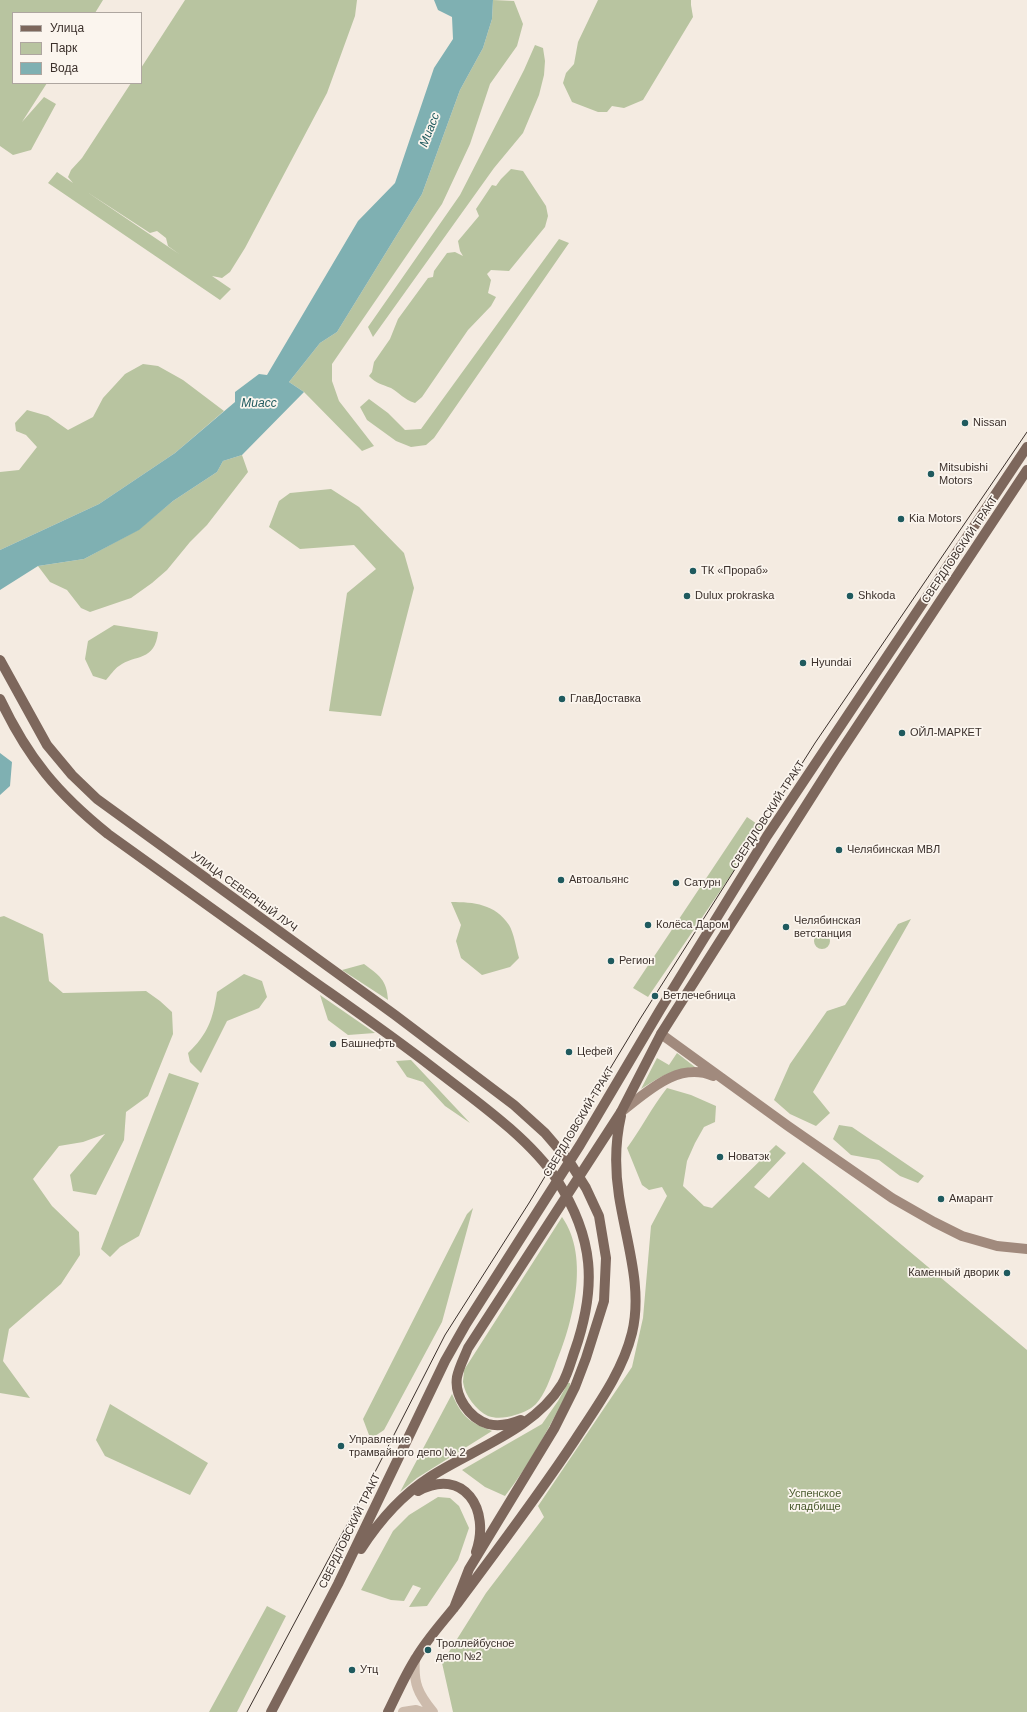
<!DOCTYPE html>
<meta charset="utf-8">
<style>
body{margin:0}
#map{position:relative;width:1027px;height:1712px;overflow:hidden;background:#f4ebe1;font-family:Helvetica,sans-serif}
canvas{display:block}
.legend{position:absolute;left:12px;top:12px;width:130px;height:72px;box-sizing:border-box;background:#fbf5ee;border:1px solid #aea6a0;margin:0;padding:5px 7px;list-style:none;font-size:12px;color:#3b302b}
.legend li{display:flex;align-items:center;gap:8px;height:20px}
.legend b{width:20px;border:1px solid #aea6a0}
</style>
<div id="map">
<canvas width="1027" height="1712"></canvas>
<ul class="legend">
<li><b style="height:5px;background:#7d675c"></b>Улица</li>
<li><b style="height:11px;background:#b8c4a0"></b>Парк</li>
<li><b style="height:11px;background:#7fb0b2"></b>Вода</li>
</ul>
</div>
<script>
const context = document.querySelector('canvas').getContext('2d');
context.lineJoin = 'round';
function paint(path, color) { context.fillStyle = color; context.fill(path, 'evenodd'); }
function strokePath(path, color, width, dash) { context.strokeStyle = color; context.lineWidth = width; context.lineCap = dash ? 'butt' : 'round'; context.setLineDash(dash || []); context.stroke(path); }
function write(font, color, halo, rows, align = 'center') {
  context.font = font + ' Helvetica,sans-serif'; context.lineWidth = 3.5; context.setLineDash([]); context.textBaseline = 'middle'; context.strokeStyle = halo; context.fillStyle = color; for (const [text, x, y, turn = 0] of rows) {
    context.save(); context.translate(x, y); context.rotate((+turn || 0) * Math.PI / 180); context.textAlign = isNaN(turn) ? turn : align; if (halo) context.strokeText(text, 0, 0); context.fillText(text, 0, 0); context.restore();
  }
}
const green = new Path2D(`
 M 0,0 L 103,0 L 95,13 L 13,13 L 13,83 L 47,83 L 22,122 L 44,97 L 56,104 L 31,150 L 13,155 L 0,146 Z
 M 185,0 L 357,0 L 355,16 L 327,93 L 245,248 L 230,272 L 222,278 L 212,276 L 231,289 L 220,300 L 48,183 L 57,172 L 73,183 L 68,177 L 71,170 L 82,158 L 131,83 L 141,83 L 141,68 ZM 87,192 L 150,233 L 157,231 L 166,238 L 168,246 L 179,254 Z
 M 493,0 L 514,1 L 523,24 L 517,46 L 490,84 L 470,144 L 442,204 L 332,364 L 332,381 L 339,401 L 374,446 L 362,451 L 304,392 L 289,382 L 320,343 L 337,332 L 422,194 L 460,90 L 483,48 L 492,19 Z
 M 598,0 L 691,0 L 691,5 L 693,17 L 643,100 L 624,108 L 612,106 L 607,112 L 598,112 L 572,102 L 563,83 L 566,73 L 574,64 L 578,42 Z
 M 535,45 L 543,48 L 545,61 L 544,75 L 539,95 L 523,133 L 494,168 L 373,337 L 368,327 L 460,195 L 524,70 Z
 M 511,169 L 523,171 L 546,206 L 548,216 L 545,227 L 509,271 L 491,270 L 487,274 L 491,280 L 488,293 L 496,297 L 491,306 L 468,330 L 422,397 L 415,403 C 403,399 400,393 391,388 C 381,384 377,384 369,376 L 372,372 L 374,362 L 390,339 L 398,319 L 428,278 L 433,277 L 434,271 L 447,253 L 455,252 L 463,256 L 460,251 L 458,241 L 479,216 L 476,209 L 492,185 L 496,186 L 501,179 Z
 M 559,239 L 569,243 L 434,438 L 426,445 L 411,447 L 396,441 L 367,420 L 360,407 L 369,399 L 388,413 L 405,430 L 421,429 Z
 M 143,364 L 158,366 L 183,380 L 224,411 L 175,453 L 99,504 L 0,550 L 0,472 L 19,470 L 37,447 L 26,435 L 16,431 L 15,423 L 27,410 L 48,416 L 68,430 L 93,417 L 103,398 L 125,374 Z
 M 242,455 L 248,472 L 207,525 L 190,542 L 167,570 L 152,583 L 131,598 L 90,612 L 81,608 L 67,590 L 50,582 L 38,566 L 84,559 L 138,530 L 173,501 L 217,472 L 223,461 Z
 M 331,489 L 359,507 L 404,553 L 414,588 L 381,716 L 329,711 L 347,593 L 376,569 L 354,545 L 300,549 L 269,527 L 279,501 L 290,493 Z
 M 114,625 L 158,632 C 155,662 135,654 119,666 C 114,669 110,676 106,680 L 93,676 L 85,659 L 88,641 Z
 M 747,817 L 763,828 L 648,997 L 633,988 Z
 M 451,902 C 474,902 495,904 509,925 C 514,933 516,948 519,958 L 510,967 L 482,975 L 461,958 L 456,941 L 461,925 Z
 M 4,916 L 43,934 L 49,981 L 63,993 L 146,991 L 160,1001 L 172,1012 L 173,1034 L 148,1096 L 126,1112 L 124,1140 L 96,1195 L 73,1191 L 70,1175 L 105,1134 L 83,1142 L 59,1146 L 33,1179 L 52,1206 L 79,1232 L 80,1255 L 61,1284 L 9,1329 L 3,1361 L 30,1398 L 0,1393 L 0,917 Z
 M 911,919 L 813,1092 L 830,1113 L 816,1126 L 790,1114 L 774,1100 L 790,1064 L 827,1011 L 845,1005 L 898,924 Z
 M814 941a8 8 0 1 1 16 0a8 8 0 1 1-16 0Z
 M 364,964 C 379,975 387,980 388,1000 L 342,970 Z
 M 244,974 L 262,981 L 267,997 L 259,1008 L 227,1021 L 201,1073 L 190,1062 L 188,1053 C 208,1034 213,1019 217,992 Z
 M 320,995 L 375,1033 L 348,1035 L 328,1020 Z
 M 677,1053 L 695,1067 C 672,1070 661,1076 641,1089 L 657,1058 L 669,1065 Z
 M 411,1060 L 470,1123 L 445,1106 L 423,1082 L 407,1077 L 396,1061 Z
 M 169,1073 L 199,1083 L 139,1236 L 120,1247 L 110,1257 L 101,1249 Z
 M 667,1088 L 691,1095 L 716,1106 L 715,1122 L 704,1127 L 695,1143 L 687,1161 L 683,1186 L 704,1206 L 712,1208 L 776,1145 L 786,1153 L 754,1187 L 769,1198 L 803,1162 L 1027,1350 L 1027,1712 L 453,1712 L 442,1663 L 486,1593 L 544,1517 L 538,1506 L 632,1367 L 643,1318 L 651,1226 L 667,1196 L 662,1187 L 649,1190 L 642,1185 L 627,1148 C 641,1129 652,1107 667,1088 Z
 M 839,1125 L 852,1127 L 924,1176 L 918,1183 L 900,1176 L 879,1160 L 851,1155 L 833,1139 Z
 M 473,1208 L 442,1322 L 384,1430 L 375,1436 L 369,1435 L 363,1419 L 467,1214 Z
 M 562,1217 C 591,1258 572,1325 555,1366 C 550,1379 545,1394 536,1404 C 530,1410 522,1413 515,1415 C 506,1418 496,1419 488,1416 C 476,1410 465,1396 463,1382 C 463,1379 464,1374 464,1370 Z
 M 568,1383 L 570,1383 L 570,1387 C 551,1424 531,1463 505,1496 L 485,1487 L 462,1470 L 542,1424 L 558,1401 Z
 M 452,1394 C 462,1417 469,1422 492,1431 L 417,1478 L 400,1492 Z
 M 110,1404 L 208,1463 L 190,1495 L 105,1456 L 96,1440 Z
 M 438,1497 L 450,1498 L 459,1506 L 469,1528 L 458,1560 L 427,1606 L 409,1607 L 421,1588 L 413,1585 L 404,1601 L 391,1600 L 361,1590 L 393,1531 L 409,1515 Z
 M 267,1606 L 286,1616 L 237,1712 L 209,1712 Z`);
const water = new Path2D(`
 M 434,0 L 493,0 L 492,19 L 483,48 L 460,90 L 422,194 L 337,332 L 320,343 L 289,382 L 304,392 L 242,455 L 223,461 L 217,472 L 173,501 L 139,530 L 84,559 L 38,566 L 0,590 L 0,550 L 99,504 L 175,453 L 235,402 L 235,392 L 259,374 L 267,375 L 358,221 L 395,183 L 434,68 L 453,39 L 452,17 L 438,10 Z
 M 0,753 L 12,762 L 10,786 L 0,795 Z`);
const tertiary = new Path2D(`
 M 415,1659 C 413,1683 418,1694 433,1712
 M 403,1712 L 416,1710 L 422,1712`);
const secondary = new Path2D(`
 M 661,1034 L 788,1126 L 892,1198 L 934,1222 L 962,1236 L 997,1246 L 1027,1249
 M 621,1112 C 647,1092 678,1061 713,1076`);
const primary = new Path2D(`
 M 0,660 L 47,745 L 72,775 L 97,799 L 395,1015 L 514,1105 L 545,1133 L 569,1161 L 586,1188 L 599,1216 L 606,1258 L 604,1301 L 586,1358 L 575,1387 L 554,1429 L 469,1569 L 454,1608
 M 0,699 C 28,758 57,793 108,834 C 175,882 242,930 309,978 C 350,1007 392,1036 432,1067 C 472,1098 530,1138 557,1180 C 594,1238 597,1286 575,1350 C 571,1361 568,1374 562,1384 C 534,1430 473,1449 430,1477 C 402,1495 379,1521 361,1549
 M 521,1420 C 511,1424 499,1427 488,1424 C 469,1418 454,1396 457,1377 C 459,1367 464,1358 468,1348 L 621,1112 L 661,1034 L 835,760 L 1027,470
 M 418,1491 C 464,1466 491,1510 476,1552
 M 271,1712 L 338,1584 L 445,1361 L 466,1324 L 580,1145 L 660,1010 L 767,836 L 1027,447
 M 388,1712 C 397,1694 405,1675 416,1658 C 427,1639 443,1622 457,1604 C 497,1550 538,1496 575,1440 C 597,1406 622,1373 632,1333 C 643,1288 626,1241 619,1196 C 615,1170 615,1142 621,1116`);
const tram = new Path2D(`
 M 247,1712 L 375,1472 L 445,1335 L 529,1203 L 640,1019 L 815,743 L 1027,432`);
const markers = [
 [965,423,4,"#1f5a5e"],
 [931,474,4,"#1f5a5e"],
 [901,519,4,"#1f5a5e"],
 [693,571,4,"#1f5a5e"],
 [687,596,4,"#1f5a5e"],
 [850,596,4,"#1f5a5e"],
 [803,663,4,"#1f5a5e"],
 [562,699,4,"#1f5a5e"],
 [902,733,4,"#1f5a5e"],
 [839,850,4,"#1f5a5e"],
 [561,880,4,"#1f5a5e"],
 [676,883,4,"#1f5a5e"],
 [648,925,4,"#1f5a5e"],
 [786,927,4,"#1f5a5e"],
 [611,961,4,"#1f5a5e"],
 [655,996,4,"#1f5a5e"],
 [333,1044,4,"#1f5a5e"],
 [569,1052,4,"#1f5a5e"],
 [720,1157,4,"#1f5a5e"],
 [941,1199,4,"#1f5a5e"],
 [1007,1273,4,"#1f5a5e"],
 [341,1446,4,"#1f5a5e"],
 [428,1650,4,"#1f5a5e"],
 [352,1670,4,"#1f5a5e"]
];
const poiNames = [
 ["Nissan",973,423],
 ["Mitsubishi",939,468],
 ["Motors",939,481],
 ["Kia Motors",909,519],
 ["ТК «Прораб»",701,571],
 ["Dulux prokraska",695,596],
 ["Shkoda",858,596],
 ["Hyundai",811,663],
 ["ГлавДоставка",570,699],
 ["ОЙЛ-МАРКЕТ",910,733],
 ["Челябинская МВЛ",847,850],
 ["Автоальянс",569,880],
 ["Сатурн",684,883],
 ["Челябинская",794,921],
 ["ветстанция",794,934],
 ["Колёса Даром",656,925],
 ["Регион",619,961],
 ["Ветлечебница",663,996],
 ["Башнефть",341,1044],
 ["Цефей",577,1052],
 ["Новатэк",728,1157],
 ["Амарант",949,1199],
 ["Каменный дворик",999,1273,"right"],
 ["Управление",349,1440],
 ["трамвайного депо № 2",349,1453],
 ["Троллейбусное",436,1644],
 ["депо №2",436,1657],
 ["Утц",360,1670]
];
const streetNames = [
 ["СВЕРДЛОВСКИЙ ТРАКТ",960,550,-56],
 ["СВЕРДЛОВСКИЙ ТРАКТ",768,815,-57],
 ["УЛИЦА СЕВЕРНЫЙ ЛУЧ",244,892,36],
 ["СВЕРДЛОВСКИЙ ТРАКТ",579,1122,-59],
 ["СВЕРДЛОВСКИЙ ТРАКТ",350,1531,-64]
];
const parkNames = [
 ["Успенское",815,1494],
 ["кладбище",815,1507]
];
const waterNames = [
 ["Миасс",430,130,-69],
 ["Миасс",259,404]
];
paint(green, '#b8c4a0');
paint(water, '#7fb0b2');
strokePath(tertiary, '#cdbbac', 10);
strokePath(secondary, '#a18a7d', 10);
strokePath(primary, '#7d675c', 10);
strokePath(tram, '#3b302b', 1);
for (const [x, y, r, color] of markers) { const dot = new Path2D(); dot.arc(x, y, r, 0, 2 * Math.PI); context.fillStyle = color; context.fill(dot); strokePath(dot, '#fbf5ee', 1.5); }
write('11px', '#3b302b', '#fbf5ee', poiNames, 'left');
write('11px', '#3b302b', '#fbf5ee', streetNames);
write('11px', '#4a5a2e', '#fbf5ee', parkNames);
write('italic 12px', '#1f5a5e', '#fbf5ee', waterNames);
</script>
